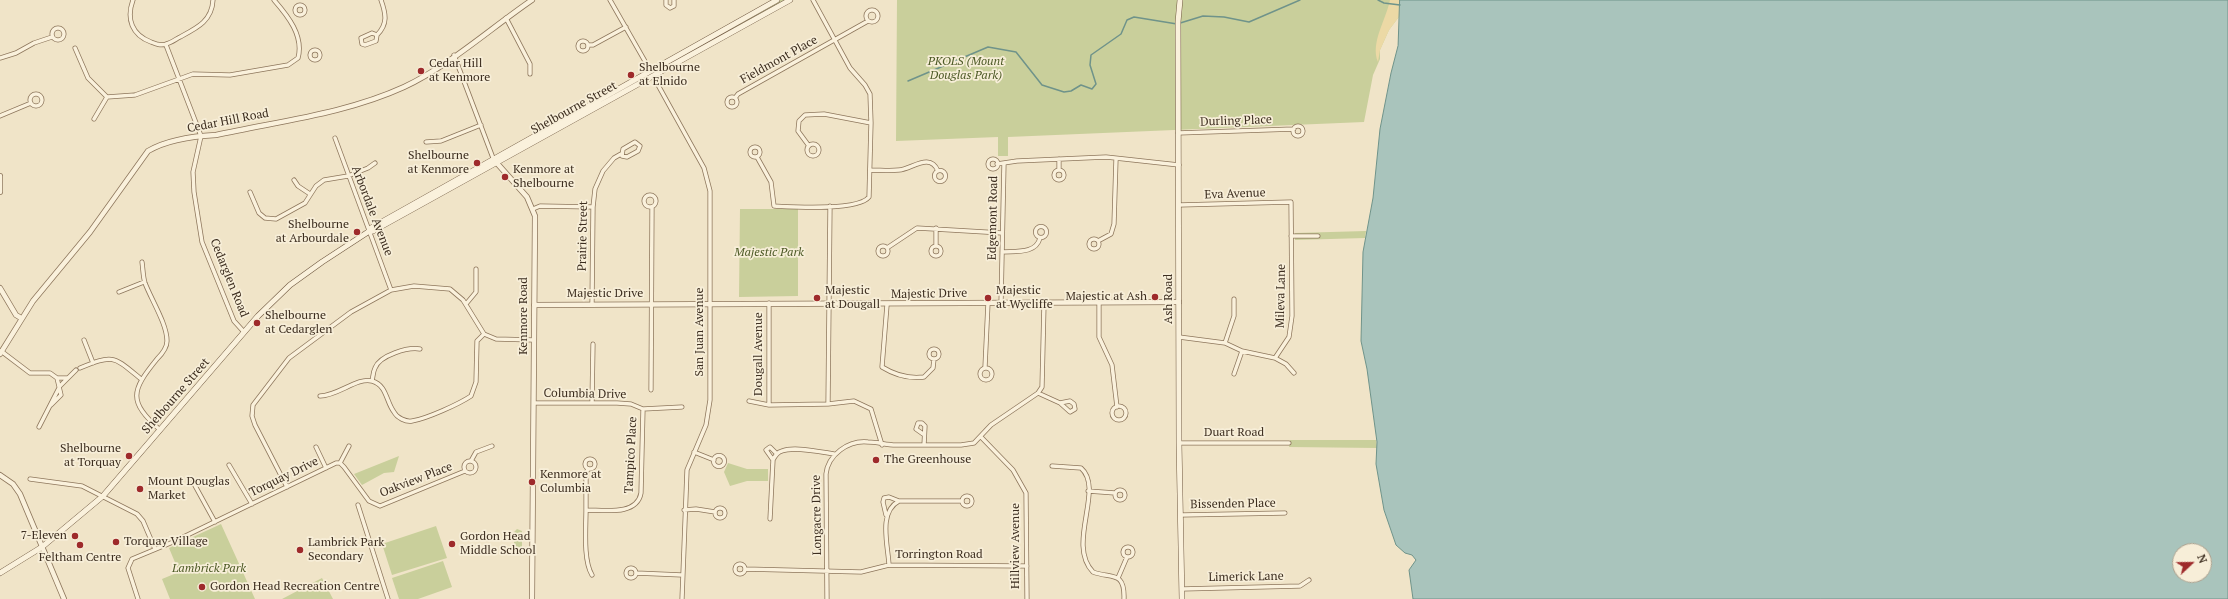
<!DOCTYPE html>
<style>
body{margin:0}
#map{position:relative;width:2228px;height:599px;overflow:hidden;background:#f0e4c8;font-family:"PT Serif",serif}
canvas{display:block}
.north{position:absolute;left:2172px;top:543px;width:40px;height:40px;box-sizing:border-box;background:#f7eed8;border:1px solid #ada18e;border-radius:50%;rotate:68deg;font-size:11px;font-weight:700;line-height:16px;text-align:center;color:#3d2e20}
.north::after{content:'';display:block;margin:auto;width:14px;height:18px;background:#9e2a2b;clip-path:polygon(50% 0,100% 100%,50% 72%,0 100%)}
</style>
<div id="map">
<canvas width="2228" height="599"></canvas>
<div class="north">N</div>
</div>
<script>
const context = document.querySelector('canvas').getContext('2d');
context.lineJoin = 'round';
function paint(path, color) { context.fillStyle = color; context.fill(path, 'evenodd'); }
function strokePath(path, color, width, dash) { context.strokeStyle = color; context.lineWidth = width; context.lineCap = dash ? 'butt' : 'round'; context.setLineDash(dash || []); context.stroke(path); }
function write(font, color, halo, rows, align = 'center') {
  context.font = font + ' "PT Serif",serif'; context.lineWidth = 3.5; context.setLineDash([]); context.textBaseline = 'middle'; context.strokeStyle = halo; context.fillStyle = color; for (const [text, x, y, turn = 0] of rows) {
    context.save(); context.translate(x, y); context.rotate((+turn || 0) * Math.PI / 180); context.textAlign = isNaN(turn) ? turn : align; if (halo) context.strokeText(text, 0, 0); context.fillText(text, 0, 0); context.restore();
  }
}
const green = new Path2D(`
 M 780,0 L 787,0 L 658,72 L 656,68 Z
 M 897,0 L 1404,0 L 1404,10 L 1389,30 L 1380,50 L 1380,59 L 1373,75 L 1364,122 L 1008,137 L 1008,156 L 998,156 L 998,137 L 896,141 Z
 M 740,209 L 798,209 L 798,296 L 739,297 Z
 M 1366,231 L 1365,238 L 1295,240 L 1295,233 Z
 M 1290,440 L 1376,440 L 1377,448 L 1289,447 Z
 M 399,456 L 394,472 L 384,473 L 362,485 L 354,474 Z
 M 728,463 L 747,469 L 768,469 L 768,481 L 747,481 L 730,486 L 724,472 Z
 M 221,524 L 255,599 L 170,599 L 162,579 L 179,572 L 169,548 Z
 M 436,526 L 447,558 L 392,575 L 382,544 Z
 M 517,529 L 522,531 L 522,549 L 514,549 L 514,532 Z
 M 443,561 L 452,587 L 418,599 L 399,599 L 392,578 Z
 M 322,578 L 333,599 L 282,599 Z`);
const sand = new Path2D(`
 M 1390,0 L 1404,0 L 1404,10 L 1389,30 L 1380,50 L 1378,62 C 1370,43 1386,20 1390,0 Z`);
const water = new Path2D(`
 M 1400,0 L 2228,0 L 2228,599 L 1413,599 L 1409,570 L 1416,560 L 1412,555 L 1405,553 L 1396,545 L 1384,510 L 1376,464 L 1377,442 L 1367,369 L 1361,341 L 1363,252 L 1373,198 L 1380,129 L 1391,73 L 1398,46 ZM 2180,551 L 2204,551 L 2204,575 L 2180,575 Z`);
const stream = new Path2D(`
 M 1378,0 L 1384,3 L 1400,5
 M 908,81 L 988,47 L 1016,52 L 1042,85 L 1064,92 L 1071,91 L 1081,85 L 1092,89 L 1096,84 L 1090,65 L 1091,55 L 1121,34 L 1127,20 L 1134,17 L 1177,24 L 1203,16 L 1224,17 L 1249,22 L 1300,0`);
const minor = new Path2D(`
 M 133,0 C 126,19 132,35 151,42 C 156,44 161,46 166,44 C 171,43 176,39 180,37 C 197,28 212,21 213,0
 M 610,0 L 650,70
 M 666,0 L 666,5 L 670,8 L 674,6 L 674,0
 M295 10a5 5 0 1 1 10 0a5 5 0 1 1-10 0Z
 M866 16a6 6 0 1 1 12 0a6 6 0 1 1-12 0Z
 M 506,18 L 530,64 L 530,74
 M52 34a6 6 0 1 1 12 0a6 6 0 1 1-12 0Z
 M 372,33 L 377,35 L 376,41 L 365,45 L 362,44 L 361,38 Z
 M 377,35 C 388,24 386,14 381,0
 M578 46a5 5 0 1 1 10 0a5 5 0 1 1-10 0Z
 M 166,45 L 201,136 L 193,172 L 194,192 L 202,242 L 234,321 L 244,332
 M 588,45 L 593,45 L 626,27
 M 75,48 L 88,78 L 107,97 L 135,95 L 193,74 L 230,75 L 288,65 L 298,58 C 304,36 288,16 274,0
 M310 55a5 5 0 1 1 10 0a5 5 0 1 1-10 0Z
 M 454,55 L 493,158
 M 0,58 L 16,53 L 34,43 L 52,37
 M 653,76 L 704,168 L 710,191 L 710,400 L 706,425 L 687,470 L 682,599
 M30 100a6 6 0 1 1 12 0a6 6 0 1 1-12 0Z
 M727 102a5 5 0 1 1 10 0a5 5 0 1 1-10 0Z
 M 735,98 L 738,94 L 868,21
 M 0,116 L 31,103
 M 94,119 L 107,97
 M1293 131a5 5 0 1 1 10 0a5 5 0 1 1-10 0Z
 M 1178,133 L 1294,129
 M 335,138 L 391,290
 M 426,142 L 441,141 L 481,125
 M 635,142 L 640,146 L 638,151 L 627,157 L 622,156 L 623,149 Z
 M807 150a6 6 0 1 1 12 0a6 6 0 1 1-12 0Z
 M 809,146 L 798,131 L 799,121 L 805,115 L 824,114 L 871,123
 M750 152a5 5 0 1 1 10 0a5 5 0 1 1-10 0Z
 M 757,157 L 771,182 L 774,206 C 794,207 858,211 869,197 L 871,123 L 870,94 L 865,85 L 850,68 L 813,0
 M 1059,159 L 1059,170
 M988 164a5 5 0 1 1 10 0a5 5 0 1 1-10 0Z
 M 997,164 L 1017,161 L 1106,157 L 1179,165
 M1054 175a5 5 0 1 1 10 0a5 5 0 1 1-10 0Z
 M 871,170 C 880,170 890,171 899,170 C 912,169 930,152 938,171
 M934.5 176a5.5 5.5 0 1 1 11 0a5.5 5.5 0 1 1-11 0Z
 M 294,180 L 298,186 L 310,194
 M 250,192 L 259,213 L 265,218 L 276,219 L 305,203 L 316,186 L 324,180 L 348,176 L 368,168 L 375,163
 M644 201a6 6 0 1 1 12 0a6 6 0 1 1-12 0Z
 M 1179,205 L 1291,202 L 1292,316 L 1289,337 L 1275,358 L 1242,351 L 1225,343 L 1179,337
 M 533,209 L 540,206 L 593,207
 M1035.5 232a5.5 5.5 0 1 1 11 0a5.5 5.5 0 1 1-11 0Z
 M 936,228 L 936,246
 M 1291,236 L 1318,236
 M1089 244a5 5 0 1 1 10 0a5 5 0 1 1-10 0Z
 M 1098,241 L 1111,234 L 1114,224 L 1116,159
 M878 251a5 5 0 1 1 10 0a5 5 0 1 1-10 0Z
 M931 251a5 5 0 1 1 10 0a5 5 0 1 1-10 0Z
 M 887,248 L 917,228 L 1002,233
 M 1002,252 C 1016,251 1036,254 1040,238
 M 142,262 C 143,269 143,277 145,283 C 151,299 167,324 167,341 C 167,348 162,354 157,359 C 131,391 128,401 160,430
 M 119,292 L 144,282
 M 769,303 L 769,405
 M 1099,303 L 1099,337 L 1112,365 L 1117,407
 M 466,304 L 476,292 L 476,269
 M 592,304 L 593,207 L 595,189 L 603,171 L 614,158 L 621,154
 M 1001,304 L 1004,163
 M 887,305 L 882,367 C 895,375 909,379 924,377 L 933,368 L 934,359
 M 84,340 L 93,363
 M 1225,343 L 1234,316 L 1234,299
 M929 354a5 5 0 1 1 10 0a5 5 0 1 1-10 0Z
 M 1,351 L 30,373 L 50,373 L 57,378 L 67,378
 M 1275,358 L 1286,364 L 1294,373
 M 985,367 L 988,303
 M980 374a6 6 0 1 1 12 0a6 6 0 1 1-12 0Z
 M 80,368 C 114,354 113,356 141,379
 M 1234,374 L 1242,351
 M 372,381 C 373,377 373,372 375,368 C 380,355 408,347 420,349
 M 651,390 L 652,207
 M 1038,393 L 1060,403 L 1070,412 L 1075,409 L 1074,404 L 1070,401 L 1060,403
 M 320,396 C 338,396 357,377 372,381 C 387,385 386,402 394,412 C 397,418 406,422 412,421 C 426,419 459,404 471,396 L 476,382 L 477,341 L 484,334
 M 749,401 L 769,405 L 828,404 L 854,401 L 871,409 L 882,445
 M 534,403 L 617,403 L 631,404 L 643,409 L 682,407
 M 592,403 L 593,344
 M 828,404 L 830,206
 M 51,405 L 61,395 L 57,378
 M1112 413a7 7 0 1 1 14 0a7 7 0 1 1-14 0Z
 M 39,427 L 60,386 L 76,370
 M 923,434 L 916,429 L 918,423 L 922,423 L 925,426 L 924,445
 M 981,437 L 1013,470 L 1026,493 L 1027,599
 M 1179,443 L 1289,443
 M 316,447 L 326,468
 M 694,452 L 714,460
 M713.5 461a5.5 5.5 0 1 1 11 0a5.5 5.5 0 1 1-11 0Z
 M585 464a5 5 0 1 1 10 0a5 5 0 1 1-10 0Z
 M 773,460 L 766,450 L 770,447 L 777,454
 M 471,461 L 476,452 L 492,446
 M464 467a6 6 0 1 1 12 0a6 6 0 1 1-12 0Z
 M 340,463 L 349,446
 M 229,465 L 252,504
 M 1052,466 L 1081,468 C 1105,489 1066,544 1093,572 C 1111,579 1125,570 1124,599
 M 30,479 L 82,486 L 137,514 L 143,521 L 155,549
 M 193,482 L 215,522
 M 287,487 L 255,425 L 252,416 L 253,405 L 289,358 L 351,312 L 391,290 L 414,286 L 450,289 L 463,300 L 484,334 L 496,339 L 534,340
 M1115 495a5 5 0 1 1 10 0a5 5 0 1 1-10 0Z
 M 1088,491 L 1115,493
 M962 501a5 5 0 1 1 10 0a5 5 0 1 1-10 0Z
 M 358,505 L 388,599
 M715 513a5 5 0 1 1 10 0a5 5 0 1 1-10 0Z
 M 586,510 L 586,473 L 588,469
 M 684,510 L 696,509 L 715,512
 M 886,515 L 883,502 L 884,498 L 889,497 L 899,501
 M 1181,515 L 1285,513
 M 770,519 L 773,460 C 775,456 777,452 782,451 C 794,446 821,452 834,454
 M1123 552a5 5 0 1 1 10 0a5 5 0 1 1-10 0Z
 M735 569a5 5 0 1 1 10 0a5 5 0 1 1-10 0Z
 M 889,565 C 888,545 878,512 899,501 L 962,501
 M626 573a5 5 0 1 1 10 0a5 5 0 1 1-10 0Z
 M 745,569 L 861,572 L 889,565 L 1027,566
 M 636,573 L 682,575
 M 592,575 C 583,560 586,528 586,510 C 604,510 637,516 641,493 L 643,409
 M 1118,578 L 1127,557
 M 1182,589 L 1300,586 L 1309,580
 M 138,599 L 128,568 L 132,559 L 173,542 L 336,463 L 340,463 L 344,467 L 369,501 L 380,506 L 465,471
 M 827,599 L 826,474 C 828,455 848,440 868,442 C 878,442 886,445 896,445 C 918,445 939,445 961,445 L 974,443 L 991,425 L 1038,393 L 1042,387 L 1044,304`);
const tertiary = new Path2D(`
 M 495,161 L 527,197 L 535,216 L 532,599
 M 0,176 L 0,192
 M 0,288 L 16,315 L 21,318
 M 534,305 L 1179,302
 M 0,354 L 33,301 L 90,232 L 148,151 C 167,140 195,136 216,135 C 279,121 345,114 404,87 C 449,66 491,28 532,0
 M 0,475 L 13,484 L 20,494 L 64,599`);
const secondary = new Path2D(`
 M 1180,0 L 1178,22 L 1179,443 L 1182,599
 M 368,232 L 373,231 L 790,0
 M 0,573 L 42,547 L 103,496 L 258,316 L 290,285 L 322,262 L 368,232 L 371,228 L 777,0`);
const markers = [
 [421,71,4,"#9e2a2b"],
 [631,75,4,"#9e2a2b"],
 [477,163,4,"#9e2a2b"],
 [505,177,4,"#9e2a2b"],
 [357,232,4,"#9e2a2b"],
 [1155,297,4,"#9e2a2b"],
 [817,298,4,"#9e2a2b"],
 [988,298,4,"#9e2a2b"],
 [257,323,4,"#9e2a2b"],
 [129,456,4,"#9e2a2b"],
 [876,460,4,"#9e2a2b"],
 [532,482,4,"#9e2a2b"],
 [140,489,4,"#9e2a2b"],
 [75,536,4,"#9e2a2b"],
 [116,542,4,"#9e2a2b"],
 [452,544,4,"#9e2a2b"],
 [80,545,4,"#9e2a2b"],
 [300,550,4,"#9e2a2b"],
 [202,587,4,"#9e2a2b"]
];
const streetNames = [
 ["Fieldmont Place",779,60,-29],
 ["Shelbourne Street",574,108,-29],
 ["Cedar Hill Road",228,121,-11],
 ["Durling Place",1236,121,-2],
 ["Eva Avenue",1235,194,-2],
 ["Arbordale Avenue",372,211,69],
 ["Edgemont Road",993,218,-89],
 ["Prairie Street",583,236,-89],
 ["Cedarglen Road",229,278,68],
 ["Majestic Drive",605,294],
 ["Majestic Drive",929,294,-1],
 ["Mileva Lane",1281,296,-89],
 ["Ash Road",1169,299,-90],
 ["Kenmore Road",524,316,-90],
 ["San Juan Avenue",700,332,-90],
 ["Dougall Avenue",759,354,-90],
 ["Columbia Drive",585,394,1],
 ["Shelbourne Street",176,396,-49],
 ["Duart Road",1234,433],
 ["Tampico Place",631,455,-87],
 ["Torquay Drive",284,477,-26],
 ["Oakview Place",416,480,-21],
 ["Bissenden Place",1233,504,-1],
 ["Longacre Drive",817,515,-91],
 ["Hillview Avenue",1016,546,-90],
 ["Torrington Road",939,555],
 ["Limerick Lane",1246,577,-1]
];
const parkNames = [
 ["PKOLS (Mount",966,62],
 ["Douglas Park)",966,76],
 ["Majestic Park",769,253],
 ["Lambrick Park",209,569]
];
const poiNames = [
 ["Cedar Hill",429,64],
 ["at Kenmore",429,78],
 ["Shelbourne",639,68],
 ["at Elnido",639,82],
 ["Shelbourne",469,156,"right"],
 ["at Kenmore",469,170,"right"],
 ["Kenmore at",513,170],
 ["Shelbourne",513,184],
 ["Shelbourne",349,225,"right"],
 ["at Arbourdale",349,239,"right"],
 ["Majestic",825,291],
 ["at Dougall",825,305],
 ["Majestic",996,291],
 ["at Wycliffe",996,305],
 ["Majestic at Ash",1147,297,"right"],
 ["Shelbourne",265,316],
 ["at Cedarglen",265,330],
 ["Shelbourne",121,449,"right"],
 ["at Torquay",121,463,"right"],
 ["The Greenhouse",884,460],
 ["Kenmore at",540,475],
 ["Columbia",540,489],
 ["Mount Douglas",148,482],
 ["Market",148,496],
 ["7-Eleven",67,536,"right"],
 ["Gordon Head",460,537],
 ["Middle School",460,551],
 ["Torquay Village",124,542],
 ["Lambrick Park",308,543],
 ["Secondary",308,557],
 ["Feltham Centre",80,558,"center"],
 ["Gordon Head Recreation Centre",210,587]
];
paint(green, '#c9cf9b');
paint(sand, '#ecd9a5');
paint(water, '#a9c4bc');
strokePath(water, '#6f938a', 1);
strokePath(stream, '#6f938a', 1.5);
strokePath(minor, '#8d765c', 5);
strokePath(tertiary, '#8d765c', 6);
strokePath(secondary, '#6f573f', 6);
strokePath(minor, '#faf1dc', 3.5);
strokePath(tertiary, '#faf1dc', 4.5);
strokePath(secondary, '#faf1dc', 5);
for (const [x, y, r, color] of markers) { const dot = new Path2D(); dot.arc(x, y, r, 0, 2 * Math.PI); context.fillStyle = color; context.fill(dot); strokePath(dot, '#f7eed8', 1.5); }
write('12px', '#3d2e20', '#f7eed8', streetNames);
write('italic 12px', '#4d5a26', '#f7eed8', parkNames);
write('12px', '#3d2e20', '#f7eed8', poiNames, 'left');
</script>
